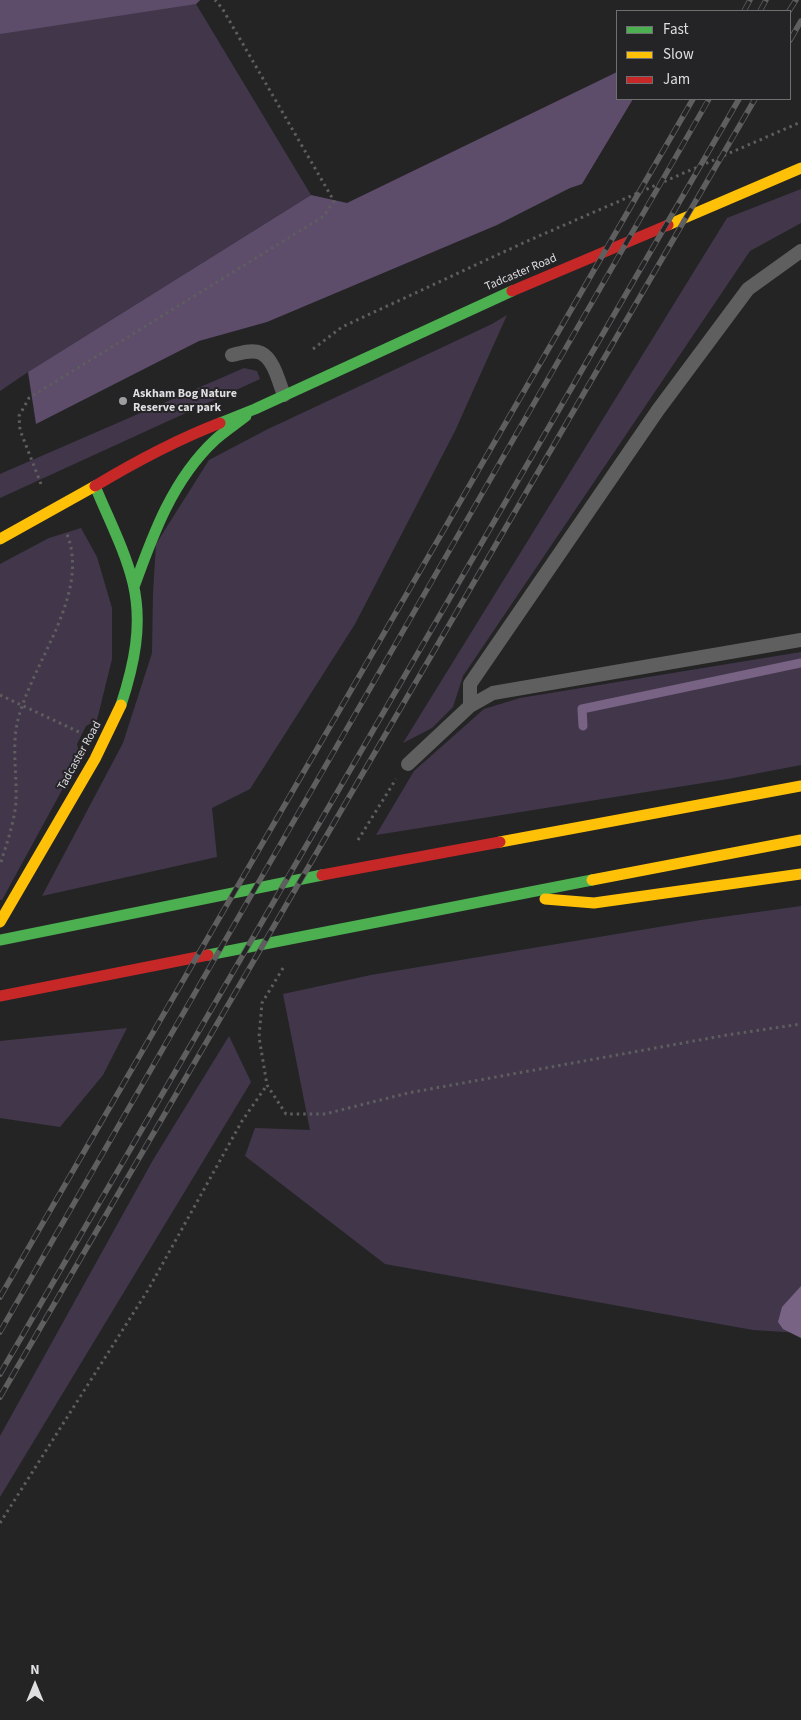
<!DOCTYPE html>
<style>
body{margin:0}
#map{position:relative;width:801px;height:1720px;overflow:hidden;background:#242425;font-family:"Source Sans 3",sans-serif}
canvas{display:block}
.legend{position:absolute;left:616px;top:10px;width:175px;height:90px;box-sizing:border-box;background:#242326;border:1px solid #6f6e70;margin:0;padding:6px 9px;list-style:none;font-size:15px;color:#dfdee0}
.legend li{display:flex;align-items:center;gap:10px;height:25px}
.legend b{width:25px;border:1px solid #6f6e70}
.north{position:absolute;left:10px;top:1660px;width:50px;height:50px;-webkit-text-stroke:4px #242326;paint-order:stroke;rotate:0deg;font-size:14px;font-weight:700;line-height:20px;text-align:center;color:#dfdee0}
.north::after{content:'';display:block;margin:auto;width:18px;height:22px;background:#dfdee0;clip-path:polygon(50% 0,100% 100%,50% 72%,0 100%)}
</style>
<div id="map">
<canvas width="801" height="1720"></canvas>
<ul class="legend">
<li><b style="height:6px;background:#4caf50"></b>Fast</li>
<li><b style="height:6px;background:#ffc107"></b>Slow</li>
<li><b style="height:6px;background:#c62828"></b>Jam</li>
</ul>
<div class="north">N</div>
</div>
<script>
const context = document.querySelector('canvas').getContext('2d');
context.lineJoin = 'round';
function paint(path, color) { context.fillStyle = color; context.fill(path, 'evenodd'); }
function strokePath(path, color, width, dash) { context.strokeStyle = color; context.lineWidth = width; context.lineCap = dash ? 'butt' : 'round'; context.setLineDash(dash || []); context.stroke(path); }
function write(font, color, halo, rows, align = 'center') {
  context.font = font + ' "Source Sans 3",sans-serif'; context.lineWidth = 4; context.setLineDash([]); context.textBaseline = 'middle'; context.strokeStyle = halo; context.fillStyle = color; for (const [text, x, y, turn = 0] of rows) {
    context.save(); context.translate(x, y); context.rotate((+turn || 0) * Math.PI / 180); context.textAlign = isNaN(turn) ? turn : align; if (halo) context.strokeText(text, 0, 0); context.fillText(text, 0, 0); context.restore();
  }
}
const green = new Path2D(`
 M 0,0 L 200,0 L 196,4 L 311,195 L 28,372 L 0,391 Z
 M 801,189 L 801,223 L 750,251 L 463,676 L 453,707 L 432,728 L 403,743 L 727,218 Z
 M 507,315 L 455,431 L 355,624 L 250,789 L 212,808 L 217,857 L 42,896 L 123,743 L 152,653 L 153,593 L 156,544 L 209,460 L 266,430 L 492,324 Z
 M 244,368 L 257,371 L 260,379 L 0,498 L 0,474 Z
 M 81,528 L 97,557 L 112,608 L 112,659 L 97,720 L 86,726 L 77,744 L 80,757 L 2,900 L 0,900 L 0,564 L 49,538 Z
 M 801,652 L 801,765 L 728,779 L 376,835 L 414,771 L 484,709 L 520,698 Z
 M 801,906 L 801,1333 L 753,1330 L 385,1264 L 245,1156 L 255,1128 L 310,1130 L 283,994 L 371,975 L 701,920 Z
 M 127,1028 L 103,1075 L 60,1127 L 0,1118 L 0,1041 Z
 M 229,1036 L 251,1082 L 0,1497 L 0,1436 L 153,1160 Z`);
const forest = new Path2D(`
 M 0,0 L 200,0 L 196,4 L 0,34 Z
 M 617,72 L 617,99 L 633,99 L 582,184 L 570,188 L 497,225 L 267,322 L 199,341 L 36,424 L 28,372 L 311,195 L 347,203 Z`);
const water = new Path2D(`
 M 801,1286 L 801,1338 L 783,1329 L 778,1322 L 782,1307 Z`);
const stream = new Path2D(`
 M 583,726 L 582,709 L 801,663`);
const path = new Path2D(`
 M 313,349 L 342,327 L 523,243 L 801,122
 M 41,484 L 20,430 L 19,416 L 29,398 L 324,216 L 334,201 L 222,8 L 215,0
 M 0,695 L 79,732
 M 358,840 L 396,779
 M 1,862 C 7,842 15,821 16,800 C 17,775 12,748 17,724 C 30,664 91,596 67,534
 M 283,968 L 262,1003 L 259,1037 L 267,1085 L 286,1114 L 325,1114 L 408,1093 L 727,1035 L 801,1024
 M 0,1523 L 148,1290 L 242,1121 L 267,1085`);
const lane = new Path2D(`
 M 232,355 C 241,353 252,349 261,353 C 274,359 279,383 284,395
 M 470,706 L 470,684 L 658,410 L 748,289 L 801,251
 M 408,764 L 470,706 L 493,693 L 801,640`);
const fast = new Path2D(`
 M 220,423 L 255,409 L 512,291
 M 95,486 C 108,518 125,550 133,583 C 143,625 134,665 121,705
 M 134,587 C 153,534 173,479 215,440 C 225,431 236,424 246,416
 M 0,940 L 322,875
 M 208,955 L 592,880`);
const slow = new Path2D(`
 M 668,225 L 801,168
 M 0,539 L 95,486
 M 500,842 L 801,786
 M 592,880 L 801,840
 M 545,899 L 594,903 L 801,874
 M 0,922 L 95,759 L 121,705`);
const jam = new Path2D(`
 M 512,291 L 668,225
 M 95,486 C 135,462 176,440 220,423
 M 322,875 L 500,842
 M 0,996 L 208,955`);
const rail = new Path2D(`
 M 744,11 L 750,0
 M 760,11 L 766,0
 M 789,11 L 796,0
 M 790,40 L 801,21
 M 0,1297 L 693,99
 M 0,1332 L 709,99
 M 0,1374 L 739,99
 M 0,1397 L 755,99`);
const markers = [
 [123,401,5,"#9e9d9f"]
];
const streetNames = [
 ["Tadcaster Road",521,273,-23],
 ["Tadcaster Road",80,756,-61]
];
const poiNames = [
 ["Askham Bog Nature",133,394],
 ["Reserve car park",133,408]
];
paint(green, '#42374a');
paint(forest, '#5e4c6b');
paint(water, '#786385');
strokePath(stream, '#786385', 9);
strokePath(path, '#5e5e5e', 3, [2.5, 4]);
strokePath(lane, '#5f5f5f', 14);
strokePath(fast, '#4caf50', 11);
strokePath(slow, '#ffc107', 11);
strokePath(jam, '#c62828', 11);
strokePath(rail, '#5f5f5f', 5.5);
strokePath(rail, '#242326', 4, [11]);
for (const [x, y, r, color] of markers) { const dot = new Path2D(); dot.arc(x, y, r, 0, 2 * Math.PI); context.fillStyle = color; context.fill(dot); strokePath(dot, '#242326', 2); }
write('12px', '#dfdee0', '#242326', streetNames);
write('bold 12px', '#dfdee0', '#242326', poiNames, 'left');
</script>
